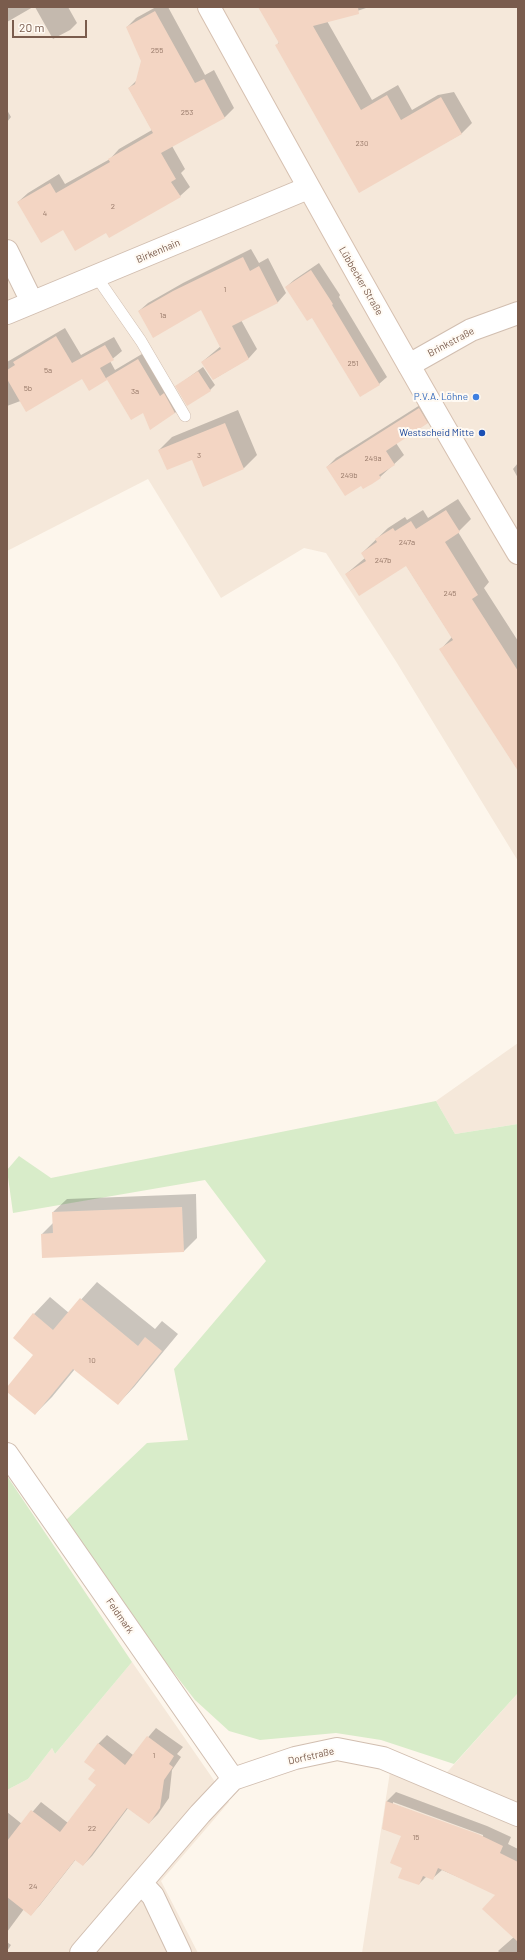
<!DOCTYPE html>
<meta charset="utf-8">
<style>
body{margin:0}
#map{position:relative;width:525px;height:1960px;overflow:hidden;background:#fdf6ec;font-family:Barlow,sans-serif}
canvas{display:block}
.frame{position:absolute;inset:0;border:8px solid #7a5c4d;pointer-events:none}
.scale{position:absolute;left:12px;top:20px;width:75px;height:18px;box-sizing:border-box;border:2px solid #7a5c4d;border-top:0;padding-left:5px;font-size:12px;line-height:14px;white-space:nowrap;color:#7a5c4d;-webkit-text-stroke:3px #fffaf3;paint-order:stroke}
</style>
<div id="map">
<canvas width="525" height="1960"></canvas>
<div class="frame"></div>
<div class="scale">20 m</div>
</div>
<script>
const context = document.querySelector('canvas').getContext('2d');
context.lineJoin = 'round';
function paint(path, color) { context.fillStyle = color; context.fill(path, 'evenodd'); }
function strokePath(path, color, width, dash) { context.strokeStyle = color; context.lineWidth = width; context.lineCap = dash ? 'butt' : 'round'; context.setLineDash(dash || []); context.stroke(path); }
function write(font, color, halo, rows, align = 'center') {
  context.font = font + ' Barlow,sans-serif'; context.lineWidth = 4; context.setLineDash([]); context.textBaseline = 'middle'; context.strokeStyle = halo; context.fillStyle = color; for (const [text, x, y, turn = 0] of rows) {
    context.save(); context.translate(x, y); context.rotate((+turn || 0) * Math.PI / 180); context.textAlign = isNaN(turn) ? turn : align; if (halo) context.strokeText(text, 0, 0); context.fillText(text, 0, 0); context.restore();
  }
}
const residential = new Path2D(`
 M 7,7 L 518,7 L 518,861 L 397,663 L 326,553 L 304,548 L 221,598 L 148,479 L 7,551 Z
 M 518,1043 L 518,1124 L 455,1134 L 436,1101 Z
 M 132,1662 L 229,1802 L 161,1881 L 198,1953 L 7,1953 L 7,1790 L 28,1779 L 52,1748 L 55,1754 Z
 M 518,1693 L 518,1953 L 362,1953 L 390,1772 L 433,1788 Z`);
const green = new Path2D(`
 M 436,1101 L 455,1134 L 518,1124 L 518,1693 L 454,1764 L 381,1740 L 336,1733 L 260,1740 L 229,1731 L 195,1700 L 150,1642 L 66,1520 L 147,1443 L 188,1440 L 174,1369 L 266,1261 L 205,1180 L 13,1213 L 7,1170 L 19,1156 L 51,1178 Z
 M 7,1476 L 132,1662 L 55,1754 L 52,1748 L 28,1779 L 7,1790 Z`);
const shadow = new Path2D(`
 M 7,7 L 33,7 L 7,22 Z
 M 35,7 L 68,7 L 77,23 L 70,30 L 53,39 Z
 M 156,7 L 168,7 L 205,75 L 214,70 L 234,108 L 225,117 L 172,146 L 185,169 L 181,173 L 190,187 L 180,196 L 106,231 L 63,228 L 18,202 L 28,193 L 59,174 L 65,184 L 110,159 L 119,149 L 152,130 L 129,88 L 137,80 L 142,61 L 127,27 L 136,18 Z
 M 260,7 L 369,7 L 327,21 L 372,100 L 398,85 L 412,110 L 438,95 L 454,92 L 472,123 L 461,134 L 359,191 L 277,45 L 279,42 Z
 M 7,110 L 11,117 L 7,122 Z
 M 251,249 L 259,263 L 268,258 L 286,293 L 278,302 L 241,320 L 257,349 L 249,358 L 214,379 L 202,362 L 221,346 L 202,309 L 139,311 L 148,303 L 183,283 Z
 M 319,263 L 340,295 L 339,297 L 387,377 L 379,384 L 286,287 L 294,280 Z
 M 65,328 L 81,355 L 114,337 L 122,351 L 110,361 L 115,370 L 147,351 L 183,404 L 175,413 L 143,411 L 108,379 L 82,378 L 7,406 L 7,362 Z
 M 203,367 L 215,385 L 210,390 L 177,386 Z
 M 428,400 L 436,414 L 427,423 L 396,443 L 404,455 L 380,477 L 361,485 L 327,467 L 336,458 Z
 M 238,410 L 257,455 L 244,468 L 159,450 L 172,437 Z
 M 518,463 L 518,478 L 513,469 Z
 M 458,499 L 471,519 L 458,532 L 489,582 L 484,588 L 518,641 L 518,770 L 441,649 L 452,637 L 406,565 L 346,574 L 365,558 L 362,553 L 388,528 L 405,517 L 407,520 L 423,510 L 428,518 Z
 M 196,1194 L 197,1238 L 184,1251 L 42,1234 L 54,1222 L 53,1212 L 67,1199 Z
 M 97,1282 L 155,1329 L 162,1321 L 178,1334 L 134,1387 L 118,1404 L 75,1369 L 52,1397 L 35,1414 L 7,1391 L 35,1355 L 34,1314 L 50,1297 L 69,1313 Z
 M 156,1728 L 183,1747 L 177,1754 L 181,1757 L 172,1770 L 169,1798 L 158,1814 L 149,1823 L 128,1808 L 92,1856 L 83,1865 L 76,1859 L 40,1905 L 31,1915 L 24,1909 L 7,1932 L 7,1812 L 22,1824 L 41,1802 L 68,1823 L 97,1785 L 98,1744 L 107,1735 L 133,1755 Z
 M 396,1792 L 487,1826 L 511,1837 L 508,1844 L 518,1849 L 518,1953 L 500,1953 L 498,1951 L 514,1937 L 497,1894 L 442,1870 L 433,1878 L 427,1876 L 419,1884 L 403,1867 L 402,1835 L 383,1829 L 387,1801 ZM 393,1802 L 483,1835 L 483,1837 L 393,1804 Z
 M 7,1942 L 11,1945 L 7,1951 Z`);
const building = new Path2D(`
 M 258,7 L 358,7 L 359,14 L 313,26 L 361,110 L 387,95 L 401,120 L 441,97 L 462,134 L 359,193 L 275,45 L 279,43 Z
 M 155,11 L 195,83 L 204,79 L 225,118 L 161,153 L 176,179 L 171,182 L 181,197 L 109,238 L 106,233 L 75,251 L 63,230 L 41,243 L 17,202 L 50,183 L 56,193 L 110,162 L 108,159 L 153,133 L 128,88 L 135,84 L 141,61 L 126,27 Z
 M 243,257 L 250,271 L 259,266 L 278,303 L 232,326 L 249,359 L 213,380 L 201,362 L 221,349 L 201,310 L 153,338 L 138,311 L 173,291 Z
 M 311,270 L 333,304 L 332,305 L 380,385 L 360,397 L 312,318 L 307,321 L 285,287 Z
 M 56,336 L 72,363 L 105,345 L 114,360 L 100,368 L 107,380 L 89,391 L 82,379 L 26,412 L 7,379 L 7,370 L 15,365 L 13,362 Z
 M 138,359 L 160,396 L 164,393 L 175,413 L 150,430 L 143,413 L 131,420 L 106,378 Z
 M 198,371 L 211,391 L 187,406 L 175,386 Z
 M 419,408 L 428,423 L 386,451 L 395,465 L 379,475 L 381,478 L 372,484 L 363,489 L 361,486 L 345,496 L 326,467 Z
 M 225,423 L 244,469 L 203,487 L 192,460 L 167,470 L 158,450 Z
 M 446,510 L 460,532 L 445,542 L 478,595 L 472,599 L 518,671 L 518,771 L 439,649 L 453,640 L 406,566 L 359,596 L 345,574 L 366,561 L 361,553 L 377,542 L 375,539 L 393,528 L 395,531 L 411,521 L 416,529 Z
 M 182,1207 L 184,1252 L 42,1258 L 41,1234 L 53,1233 L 52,1212 Z
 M 80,1298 L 138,1346 L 145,1337 L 162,1351 L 118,1405 L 73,1369 L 35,1415 L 7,1392 L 7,1387 L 33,1355 L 13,1338 L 33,1313 L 53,1330 Z
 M 147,1736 L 174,1756 L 169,1764 L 173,1767 L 164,1780 L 160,1808 L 149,1824 L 127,1808 L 83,1866 L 75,1860 L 31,1916 L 7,1897 L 7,1841 L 31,1810 L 60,1832 L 96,1785 L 88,1779 L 95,1770 L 84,1762 L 98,1743 L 125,1765 Z
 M 386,1801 L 478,1834 L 503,1846 L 500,1853 L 518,1862 L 518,1942 L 482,1909 L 495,1895 L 438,1868 L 433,1880 L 423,1876 L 419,1885 L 398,1878 L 402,1868 L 390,1863 L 401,1836 L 382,1829 Z`);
const service = new Path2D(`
 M 96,276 L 141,341 L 185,416`);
const minor = new Path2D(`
 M 7,251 L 32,302
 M 7,313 L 308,188
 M 409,365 L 471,330 L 518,313
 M 7,1454 L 233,1779
 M 141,1883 L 153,1896 L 180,1953
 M 81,1953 L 200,1814 L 233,1779 L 295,1758 L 337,1749 L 383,1758 L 518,1815`);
const secondary = new Path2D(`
 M 209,7 C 310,190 411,373 518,553`);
const markers = [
 [476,397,4,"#3f7fe0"],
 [482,433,4,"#1a4fb4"]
];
const numberNames = [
 ["255",157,50],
 ["253",187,112],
 ["230",362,143],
 ["2",113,206],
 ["4",45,213],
 ["1",225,289],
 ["1a",163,315],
 ["251",353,363],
 ["5a",48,370],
 ["5b",28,388],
 ["3a",135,391],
 ["3",199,455],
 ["249a",373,458],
 ["249b",349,475],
 ["247a",407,542],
 ["247b",383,560],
 ["245",450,593],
 ["10",92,1360],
 ["1",154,1755],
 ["22",92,1828],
 ["15",416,1837],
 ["24",33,1886]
];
const streetNames = [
 ["Birkenhain",158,251,-23],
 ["Lübbecker Straße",361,281,60],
 ["Brinkstraße",451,342,-28],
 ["Feldmark",120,1616,55],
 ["Dorfstraße",311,1756,-13]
];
const shopNames = [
 ["P.V.A. Löhne",468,397]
];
const transitNames = [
 ["Westscheid Mitte",474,433]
];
paint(residential, '#f5e8da');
paint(green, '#d8ecc9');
paint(shadow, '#0003');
paint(building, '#f3d5c3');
strokePath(service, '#d1beb0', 12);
strokePath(minor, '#d1beb0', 24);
strokePath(secondary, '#d6c0b0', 24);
strokePath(service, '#fff', 11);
strokePath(minor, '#fff', 22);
strokePath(secondary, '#fff', 22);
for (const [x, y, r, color] of markers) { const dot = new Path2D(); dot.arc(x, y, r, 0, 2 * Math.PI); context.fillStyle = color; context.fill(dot); strokePath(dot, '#fffaf3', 1.5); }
write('8px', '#987a6a', null, numberNames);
write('10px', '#7a5c4d', '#fffaf3', streetNames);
write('10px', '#366cbe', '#fffaf3', shopNames, 'right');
write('10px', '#164399', '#fffaf3', transitNames, 'right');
</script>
